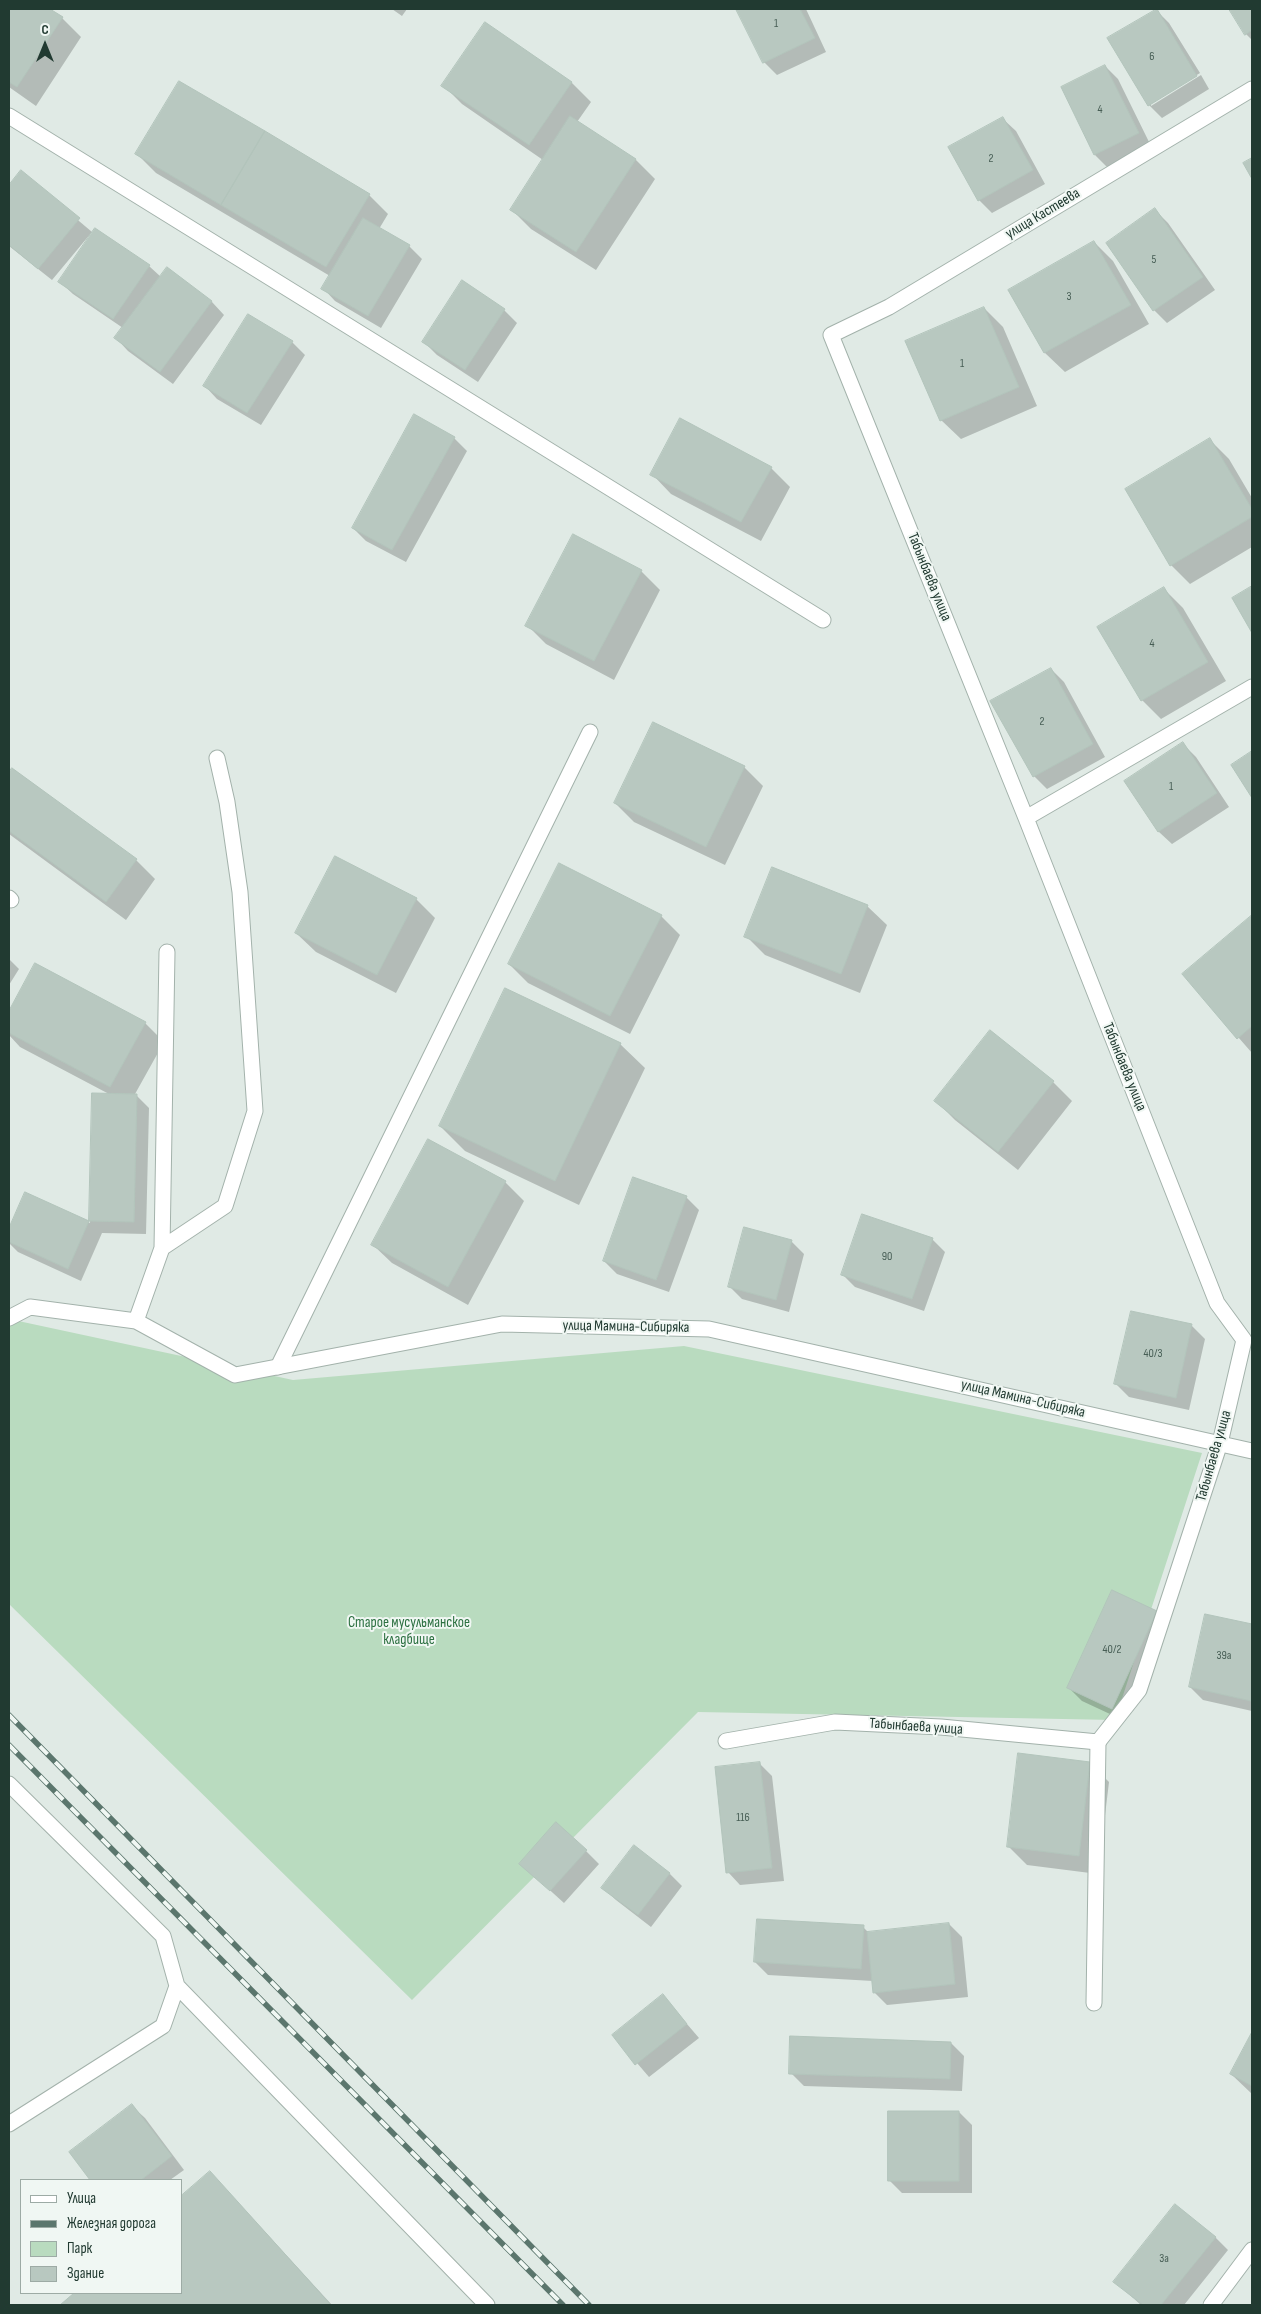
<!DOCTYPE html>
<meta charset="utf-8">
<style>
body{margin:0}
#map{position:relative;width:1261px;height:2314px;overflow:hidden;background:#e0eae5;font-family:"Sofia Sans Condensed",sans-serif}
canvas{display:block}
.frame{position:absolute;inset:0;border:10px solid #213a31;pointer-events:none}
.legend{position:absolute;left:20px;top:2179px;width:162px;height:115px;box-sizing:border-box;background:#f0f7f3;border:1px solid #9daba5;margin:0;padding:6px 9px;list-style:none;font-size:15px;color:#213a31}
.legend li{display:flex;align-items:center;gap:10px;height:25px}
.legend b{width:25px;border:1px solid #9daba5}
.north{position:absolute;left:20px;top:20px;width:50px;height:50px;-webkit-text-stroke:4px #f0f7f3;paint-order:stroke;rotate:0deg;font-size:14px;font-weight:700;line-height:20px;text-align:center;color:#213a31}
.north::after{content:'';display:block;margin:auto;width:18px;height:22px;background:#213a31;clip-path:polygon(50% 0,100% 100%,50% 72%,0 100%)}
</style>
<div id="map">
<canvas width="1261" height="2314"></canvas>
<div class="frame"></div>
<ul class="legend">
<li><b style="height:6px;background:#fff"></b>Улица</li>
<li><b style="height:6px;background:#5b766d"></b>Железная дорога</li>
<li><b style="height:14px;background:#b9dbbf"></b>Парк</li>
<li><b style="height:14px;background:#b8c8c0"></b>Здание</li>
</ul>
<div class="north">С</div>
</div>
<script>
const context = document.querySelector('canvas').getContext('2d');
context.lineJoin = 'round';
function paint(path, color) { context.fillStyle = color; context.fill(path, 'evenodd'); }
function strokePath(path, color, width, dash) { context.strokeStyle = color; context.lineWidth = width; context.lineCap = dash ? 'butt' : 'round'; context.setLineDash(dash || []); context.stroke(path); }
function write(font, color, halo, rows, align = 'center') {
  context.font = font + ' "Sofia Sans Condensed",sans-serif'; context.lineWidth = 4; context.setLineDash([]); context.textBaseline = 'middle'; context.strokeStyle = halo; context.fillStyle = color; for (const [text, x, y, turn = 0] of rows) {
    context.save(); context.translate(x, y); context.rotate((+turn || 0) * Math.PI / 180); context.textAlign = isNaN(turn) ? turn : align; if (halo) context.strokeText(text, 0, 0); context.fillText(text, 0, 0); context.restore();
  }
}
const green = new Path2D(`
 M 9,1319 L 293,1380 L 684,1346 L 1202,1453 L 1115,1720 L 698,1712 L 412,2000 L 9,1604 Z`);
const shadow = new Path2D(`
 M 9,9 L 48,9 L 62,18 L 81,37 L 36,106 L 9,87 Z
 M 392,9 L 407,9 L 402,16 Z
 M 738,9 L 806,9 L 826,52 L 777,75 L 764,62 Z
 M 1231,9 L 1252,9 L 1252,40 L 1246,34 Z
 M 1156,10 L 1169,23 L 1200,73 L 1151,103 L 1151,106 L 1201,75 L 1209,89 L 1162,118 L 1149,105 Z
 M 486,24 L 572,83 L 591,102 L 577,122 L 636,160 L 655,179 L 596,270 L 531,229 L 512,210 L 543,160 L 462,104 L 443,85 Z
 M 1105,66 L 1118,79 L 1151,146 L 1108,168 L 1095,155 L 1062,87 Z
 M 1003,119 L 1016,131 L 1045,184 L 992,213 L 979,200 L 950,148 Z
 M 137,154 L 369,195 L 388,214 L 379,229 L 409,246 L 422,259 L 381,328 L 335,301 L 323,288 L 330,276 L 156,173 Z
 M 21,172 L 92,232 L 52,280 L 9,246 L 9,187 Z
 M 1155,210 L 1168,223 L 1215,290 L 1167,323 L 1154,310 L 1107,243 Z
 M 1094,242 L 1113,261 L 1149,324 L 1065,372 L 1045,353 L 1010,290 Z
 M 149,266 L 161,277 L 167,269 L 212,302 L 224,315 L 173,384 L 128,351 L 116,338 L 123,328 L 73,294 L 60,282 Z
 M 984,308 L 1003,327 L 1037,406 L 961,439 L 941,420 Z
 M 504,310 L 517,323 L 478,382 L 437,355 L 424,342 Z
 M 292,342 L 305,355 L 261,425 L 217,399 L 205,386 Z
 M 454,438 L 467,451 L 406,562 L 366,541 L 353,528 Z
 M 1210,440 L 1229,459 L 1252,498 L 1252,547 L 1190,584 L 1171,565 Z
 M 771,468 L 790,487 L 761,541 L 671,494 L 652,474 Z
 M 641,571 L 660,590 L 614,680 L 546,644 L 527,625 Z
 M 1164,589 L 1183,608 L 1226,681 L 1161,719 L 1142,700 Z
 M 1051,669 L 1064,682 L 1105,757 L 1047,789 L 1034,776 Z
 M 1183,744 L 1196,757 L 1229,807 L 1172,844 L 1159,832 L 1126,782 Z
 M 744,767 L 763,786 L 725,865 L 634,822 L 615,803 Z
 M 13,769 L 136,860 L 155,879 L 126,920 L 9,834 L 9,775 Z
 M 336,857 L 416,899 L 435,918 L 396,993 L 316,952 L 296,933 Z
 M 867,906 L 887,925 L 860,993 L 765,955 L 746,936 Z
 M 661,916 L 680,935 L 630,1034 L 528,983 L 509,964 Z
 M 1252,916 L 1252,1053 L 1184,975 Z
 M 9,959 L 19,969 L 9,985 Z
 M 35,965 L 145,1023 L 164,1042 L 135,1094 L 149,1108 L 146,1234 L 102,1233 L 81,1281 L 18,1252 L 9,1243 L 9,1231 L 25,1194 L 90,1223 L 94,1094 L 109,1094 L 20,1047 L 9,1035 L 9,1014 Z
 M 620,1044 L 645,1068 L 579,1205 L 465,1151 L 440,1126 Z
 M 1053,1082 L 1072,1101 L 1018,1170 L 955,1120 L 936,1101 Z
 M 505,1182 L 524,1201 L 468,1305 L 392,1263 L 372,1244 Z
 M 686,1197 L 699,1210 L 669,1292 L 617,1274 L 604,1261 Z
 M 932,1239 L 945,1252 L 924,1311 L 855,1287 L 842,1274 Z
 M 791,1241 L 804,1254 L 789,1312 L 742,1299 L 729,1286 Z
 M 1132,1312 L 1192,1326 L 1205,1339 L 1189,1410 L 1129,1397 L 1116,1384 Z
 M 1156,1612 L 1169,1625 L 1125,1721 L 1082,1701 L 1069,1688 Z
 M 1206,1615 L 1252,1625 L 1252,1711 L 1203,1700 L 1190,1687 Z
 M 759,1763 L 772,1776 L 784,1881 L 740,1885 L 728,1872 Z
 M 1090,1763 L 1109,1782 L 1098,1874 L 1027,1865 L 1008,1846 Z
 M 586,1851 L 599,1864 L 564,1903 L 521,1864 Z
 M 670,1874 L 682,1886 L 651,1927 L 616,1900 L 603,1888 Z
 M 949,1924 L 962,1937 L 968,1997 L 887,2005 L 874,1992 L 873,1981 L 768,1975 L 755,1962 L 863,1927 L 869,1933 Z
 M 663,1996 L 699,2038 L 649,2077 L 613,2035 Z
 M 1252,2034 L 1252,2094 L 1231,2074 Z
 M 951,2043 L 964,2056 L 962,2091 L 804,2086 L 791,2073 Z
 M 132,2106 L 145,2118 L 184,2170 L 170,2180 L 92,2180 L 70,2153 Z
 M 959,2112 L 972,2125 L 972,2193 L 902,2193 L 889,2180 Z
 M 210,2172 L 332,2305 L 62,2305 L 76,2293 L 181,2293 Z
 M 1215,2237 L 1228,2250 L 1184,2305 L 1141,2305 L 1115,2282 Z`);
const building = new Path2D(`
 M 9,9 L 50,9 L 63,17 L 17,87 L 9,82 Z
 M 736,9 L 800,9 L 815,38 L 763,63 Z
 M 1157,9 L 1197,76 L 1148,106 L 1107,38 Z
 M 1229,9 L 1252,9 L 1252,30 L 1245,35 Z
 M 485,22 L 572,82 L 529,145 L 441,86 Z
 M 1105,65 L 1139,133 L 1094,155 L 1061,87 Z
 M 179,81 L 265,131 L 221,205 L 135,154 Z
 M 570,116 L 636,159 L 576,252 L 510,210 Z
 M 1003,117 L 1033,170 L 978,201 L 948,147 Z
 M 265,131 L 370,194 L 326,267 L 221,205 Z
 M 1252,158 L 1252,179 L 1243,163 Z
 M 21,170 L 80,218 L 38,269 L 9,245 L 9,185 Z
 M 1155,208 L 1203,277 L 1153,311 L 1106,243 Z
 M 363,218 L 410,245 L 368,316 L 321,289 Z
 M 95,228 L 150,265 L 113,319 L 58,282 Z
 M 1094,241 L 1131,305 L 1044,353 L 1008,290 Z
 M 167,267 L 212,301 L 160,372 L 114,338 Z
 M 462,280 L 505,309 L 465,370 L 422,342 Z
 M 984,307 L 1019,387 L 940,421 L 905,341 Z
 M 248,314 L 293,341 L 247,413 L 203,386 Z
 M 414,414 L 455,437 L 392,550 L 352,528 Z
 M 680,418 L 772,467 L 741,522 L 650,475 Z
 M 1210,438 L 1252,509 L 1252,517 L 1170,566 L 1125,489 Z
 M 573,534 L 642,570 L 594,661 L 525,626 Z
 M 1252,586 L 1252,633 L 1232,598 Z
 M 1164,587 L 1208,662 L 1141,701 L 1097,627 Z
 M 1051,668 L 1093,744 L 1033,777 L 990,701 Z
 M 653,722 L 745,766 L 706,847 L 614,803 Z
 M 1183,742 L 1217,793 L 1158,832 L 1124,781 Z
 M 1252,751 L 1252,798 L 1231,765 Z
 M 12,768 L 137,859 L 106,902 L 9,831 L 9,772 Z
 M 335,856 L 417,898 L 377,975 L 295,933 Z
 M 559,863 L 662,915 L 610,1016 L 508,964 Z
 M 772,867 L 868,905 L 841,974 L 744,937 Z
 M 1252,915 L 1252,1026 L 1237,1039 L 1182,974 Z
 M 35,963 L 146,1022 L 110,1087 L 9,1033 L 9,1011 Z
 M 505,988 L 621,1043 L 555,1181 L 439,1126 Z
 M 990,1030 L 1054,1081 L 998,1152 L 934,1101 Z
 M 92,1093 L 137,1094 L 134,1222 L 89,1221 Z
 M 428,1139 L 506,1181 L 448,1287 L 371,1245 Z
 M 633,1177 L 687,1196 L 656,1280 L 603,1261 Z
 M 25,1192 L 89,1221 L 68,1269 L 9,1242 L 9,1228 Z
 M 862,1214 L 933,1238 L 912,1299 L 841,1275 Z
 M 744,1227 L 792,1240 L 776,1300 L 728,1287 Z
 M 1131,1311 L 1192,1324 L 1176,1398 L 1114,1384 Z
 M 1112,1590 L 1157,1611 L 1112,1709 L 1067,1688 Z
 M 1205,1614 L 1252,1624 L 1251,1701 L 1189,1687 Z
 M 1018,1753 L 1090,1762 L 1079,1856 L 1007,1847 Z
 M 760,1762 L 772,1868 L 726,1873 L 715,1767 Z
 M 556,1822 L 587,1850 L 550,1891 L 519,1864 Z
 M 634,1845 L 670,1873 L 638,1915 L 601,1888 Z
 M 757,1919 L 864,1925 L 861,1969 L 754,1962 Z
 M 949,1923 L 955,1984 L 873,1993 L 867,1932 Z
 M 663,1994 L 687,2024 L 635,2065 L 612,2035 Z
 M 1252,2032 L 1252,2086 L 1230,2074 Z
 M 790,2036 L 951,2042 L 950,2079 L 789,2074 Z
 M 132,2104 L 172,2156 L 141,2180 L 90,2180 L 69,2152 Z
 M 888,2111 L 959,2111 L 959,2181 L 888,2181 Z
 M 210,2171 L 331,2305 L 60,2305 L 74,2293 L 181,2293 L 181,2196 Z
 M 1175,2204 L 1216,2237 L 1161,2305 L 1143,2305 L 1113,2282 Z`);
const service = new Path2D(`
 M 9,116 L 823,620
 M 162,1248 L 167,952
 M 136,1321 L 162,1248 L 225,1206 L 255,1111 L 240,892 L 227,802 L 217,758
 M 278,1367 L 590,732
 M 9,1784 L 163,1936 L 177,1986 L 163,2026 L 9,2124
 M 177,1986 L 487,2305
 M 1094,2003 L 1098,1742`);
const minor = new Path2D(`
 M 1026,818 L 1252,687
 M 9,898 L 11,900
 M 9,1318 L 30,1307 L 136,1321 L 235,1375 L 502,1324 L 709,1329 L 1252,1451
 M 726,1741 L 835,1722 L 941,1727 L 1098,1742 L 1139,1690 L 1220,1443 L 1244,1340 L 1217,1303 L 1026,818 L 831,335 L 889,307 L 1252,89
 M 1211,2305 L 1252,2250`);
const rail = new Path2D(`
 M 9,1715 L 589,2305
 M 9,1745 L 563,2305`);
const numberNames = [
 ["1",776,24],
 ["6",1152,57],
 ["4",1100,110],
 ["2",991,159],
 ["5",1154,260],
 ["3",1069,297],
 ["1",962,364],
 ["4",1152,644],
 ["2",1042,722],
 ["1",1171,787],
 ["90",887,1257],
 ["40/3",1153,1354],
 ["40/2",1112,1650],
 ["39а",1224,1656],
 ["116",743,1818],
 ["3а",1164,2259]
];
const streetNames = [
 ["улица Кастеева",1043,214,-31],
 ["Табынбаева улица",929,577,68],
 ["Табынбаева улица",1124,1067,68],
 ["улица Мамина-Сибиряка",626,1327,1],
 ["улица Мамина-Сибиряка",1023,1399,13],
 ["Табынбаева улица",1214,1456,-74],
 ["Табынбаева улица",916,1727,4]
];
const parkNames = [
 ["Старое мусульманское",409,1623],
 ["кладбище",409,1640]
];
paint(green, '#b9dbbf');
paint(shadow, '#0003');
paint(building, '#b8c8c0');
strokePath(building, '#b2c4bb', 1);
strokePath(service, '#a3b2ab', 17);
strokePath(minor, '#a3b2ab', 17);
strokePath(service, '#fff', 15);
strokePath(minor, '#fff', 15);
strokePath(rail, '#5b766d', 5.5);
strokePath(rail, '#f0f7f3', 4, [11]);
write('12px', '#475e55', null, numberNames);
write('15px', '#213a31', '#f0f7f3', streetNames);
write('15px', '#2c7041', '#f0f7f3', parkNames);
</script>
